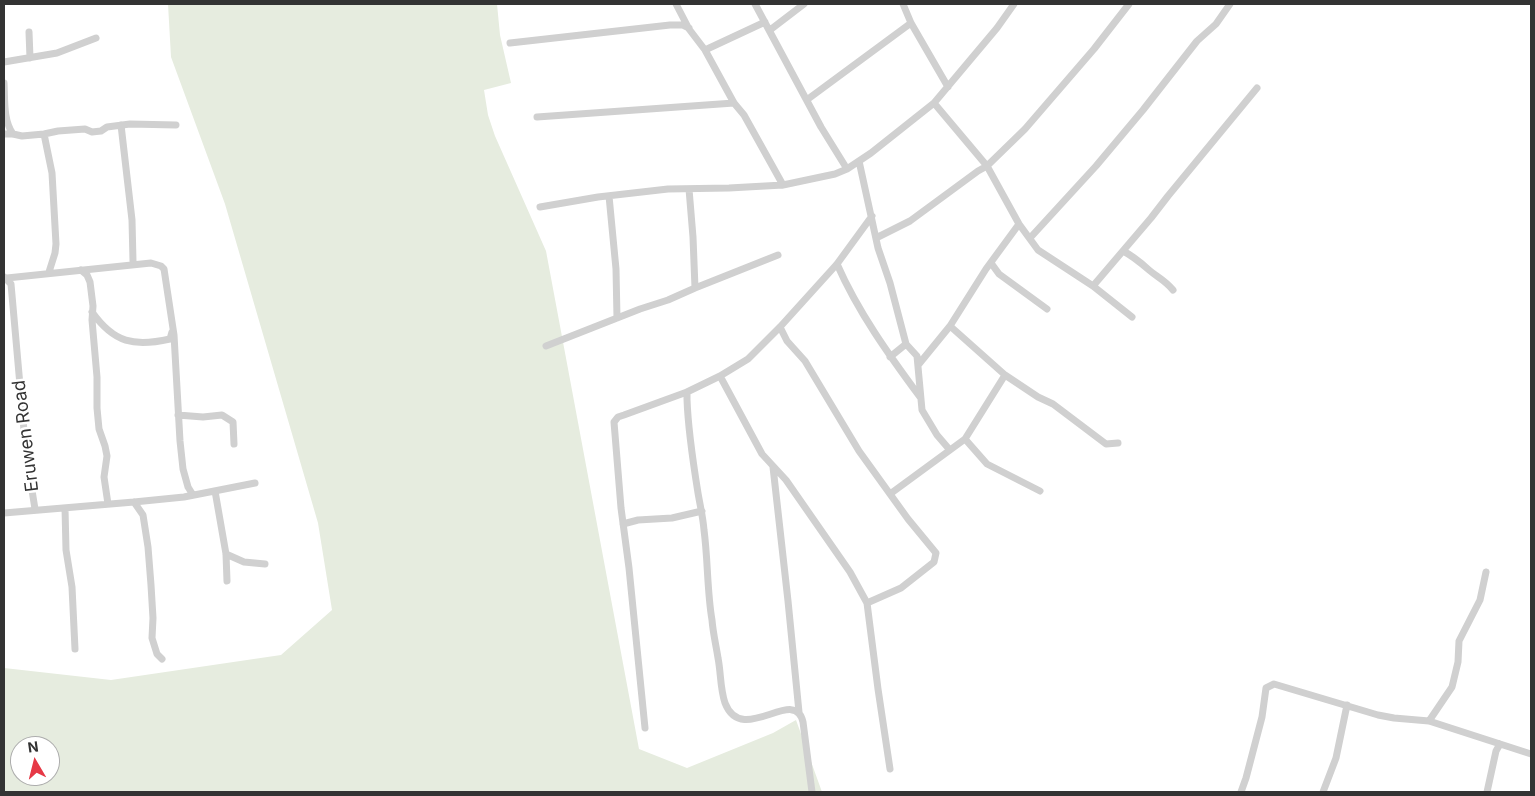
<!DOCTYPE html>
<style>
body{margin:0}
#map{position:relative;width:1535px;height:796px;overflow:hidden;background:#fff;font-family:Inter,sans-serif}
canvas{display:block}
.frame{position:absolute;inset:0;border:5px solid #333;pointer-events:none}
.north{position:absolute;left:10px;top:736px;width:50px;height:50px;box-sizing:border-box;background:#fff;border:1px solid #adadad;border-radius:50%;rotate:352deg;font-size:14px;font-weight:700;line-height:20px;text-align:center;color:#333}
.north::after{content:'';display:block;margin:auto;width:18px;height:22px;background:#e63946;clip-path:polygon(50% 0,100% 100%,50% 72%,0 100%)}
</style>
<div id="map">
<canvas width="1535" height="796"></canvas>
<div class="frame"></div>
<div class="north">N</div>
</div>
<script>
const context = document.querySelector('canvas').getContext('2d');
context.lineJoin = 'round';
function paint(path, color) { context.fillStyle = color; context.fill(path, 'evenodd'); }
function strokePath(path, color, width, dash) { context.strokeStyle = color; context.lineWidth = width; context.lineCap = dash ? 'butt' : 'round'; context.setLineDash(dash || []); context.stroke(path); }
function write(font, color, halo, rows, align = 'center') {
  context.font = font + ' Inter,sans-serif'; context.lineWidth = 5; context.setLineDash([]); context.textBaseline = 'middle'; context.strokeStyle = halo; context.fillStyle = color; for (const [text, x, y, turn = 0] of rows) {
    context.save(); context.translate(x, y); context.rotate((+turn || 0) * Math.PI / 180); context.textAlign = isNaN(turn) ? turn : align; if (halo) context.strokeText(text, 0, 0); context.fillText(text, 0, 0); context.restore();
  }
}
const green = new Path2D(`
 M 168,4 L 497,4 L 500,35 L 511,83 L 484,90 L 488,115 L 495,136 L 546,251 L 639,749 L 687,768 L 773,733 L 796,720 L 822,792 L 4,792 L 4,668 L 111,680 L 281,655 L 332,610 L 318,523 L 225,204 L 171,57 ZM 20,746 L 50,746 L 50,776 L 20,776 Z`);
const street = new Path2D(`
 M 676,4 L 689,29 L 705,50 L 734,103 L 744,115 L 783,185
 M 755,4 L 821,127 L 847,169
 M 903,4 L 911,23 L 948,87
 M 770,30 L 804,4
 M 29,32 L 30,58
 M 510,43 L 670,25 L 683,25 L 689,28
 M 705,50 L 765,22
 M 4,62 L 57,53 L 96,38
 M 4,83 C 5,99 3,120 13,134
 M 808,99 L 911,23
 M 934,103 L 987,166 L 1019,224 L 1038,250 L 1093,286 L 1132,317
 M 537,117 L 734,103
 M 121,125 L 132,220 L 133,261
 M 4,134 L 13,134 L 22,136 L 44,134 L 58,131 L 85,129 L 92,132 L 101,131 L 107,127 L 130,124 L 176,125
 M 44,134 L 52,173 L 56,244 L 55,253 L 49,272
 M 859,161 L 878,248 L 890,283 L 906,344 L 917,356 L 922,410 L 937,435 L 949,449
 M 689,189 L 693,237 L 695,288 L 778,255
 M 609,196 L 616,269 L 617,318
 M 540,207 L 598,197 L 668,189 L 729,188 L 783,185 L 835,174 L 847,169 L 871,153 L 934,103 L 997,28 L 1014,4
 M 872,216 L 837,264 L 780,327 L 748,359 L 720,376 L 762,454 L 786,480 L 850,572 L 867,603 L 878,689 L 890,769
 M 876,238 L 910,221 L 978,171 L 987,166 L 1025,129 L 1094,49 L 1129,4
 M 1030,238 L 1096,166 L 1143,110 L 1197,41 L 1216,24 L 1230,4
 M 1123,251 C 1133,256 1140,262 1149,270 C 1157,277 1165,280 1173,290
 M 991,263 L 999,274 L 1047,309
 M 837,264 C 858,312 889,355 920,397
 M 81,270 L 87,275 L 90,282 L 93,306 L 92,320 L 97,377 L 97,408 L 99,429 L 105,446 L 107,456 L 104,477 L 108,504
 M 4,277 L 11,284 L 26,453 L 35,509
 M 7,278 L 151,263 L 161,266 L 164,269 L 174,335 L 180,441 L 183,469 L 188,487 L 193,495
 M 1093,286 L 1151,218 L 1168,196 L 1257,88
 M 92,312 C 114,343 134,347 170,339 L 172,332
 M 780,327 L 787,341 L 805,361 L 859,451 L 908,519 L 936,553 L 934,562 L 901,588 L 867,603
 M 546,346 L 640,309 L 668,300 L 695,288
 M 890,357 L 906,344
 M 919,364 L 950,326
 M 1005,375 L 1038,397 L 1053,404 L 1106,444 L 1118,443
 M 720,376 L 687,392 L 687,399 C 688,430 693,462 698,493 C 700,505 703,517 704,530 C 708,560 707,591 712,620 C 713,633 716,645 718,658 C 721,673 720,688 725,703 C 742,747 795,685 803,722 L 812,792
 M 178,415 L 203,417 L 222,415 L 233,422 L 234,444
 M 965,439 L 987,464 L 1040,491
 M 773,467 L 788,601 L 799,712
 M 215,491 L 226,554 L 227,581
 M 890,494 L 965,439 L 1005,375 L 950,326 L 986,269 L 1019,224
 M 134,502 L 143,515 L 148,547 L 151,585 L 153,618 L 152,638 L 157,654 L 162,659
 M 65,508 L 66,550 L 72,587 L 75,649
 M 4,513 L 134,502 L 184,497 L 255,483
 M 623,524 L 638,520 L 672,518 L 702,511
 M 226,554 L 244,562 L 265,564
 M 1429,721 L 1452,687 L 1458,662 L 1459,641 L 1480,600 L 1486,572
 M 645,728 L 629,568 L 621,508 L 614,422 L 618,417 L 624,415 L 687,392
 M 1241,792 L 1246,778 L 1262,717 L 1266,688 L 1274,684 L 1378,715 L 1394,718 L 1429,721 L 1531,754
 M 1323,792 L 1336,758 L 1347,705
 M 1487,792 L 1496,751 L 1500,744`);
const streetNames = [
 ["Eruwen Road",26,436,-97]
];
paint(green, '#e6ecdf');
strokePath(street, '#d0d0d0', 7);
write('18px', '#333', '#fff', streetNames);
</script>
